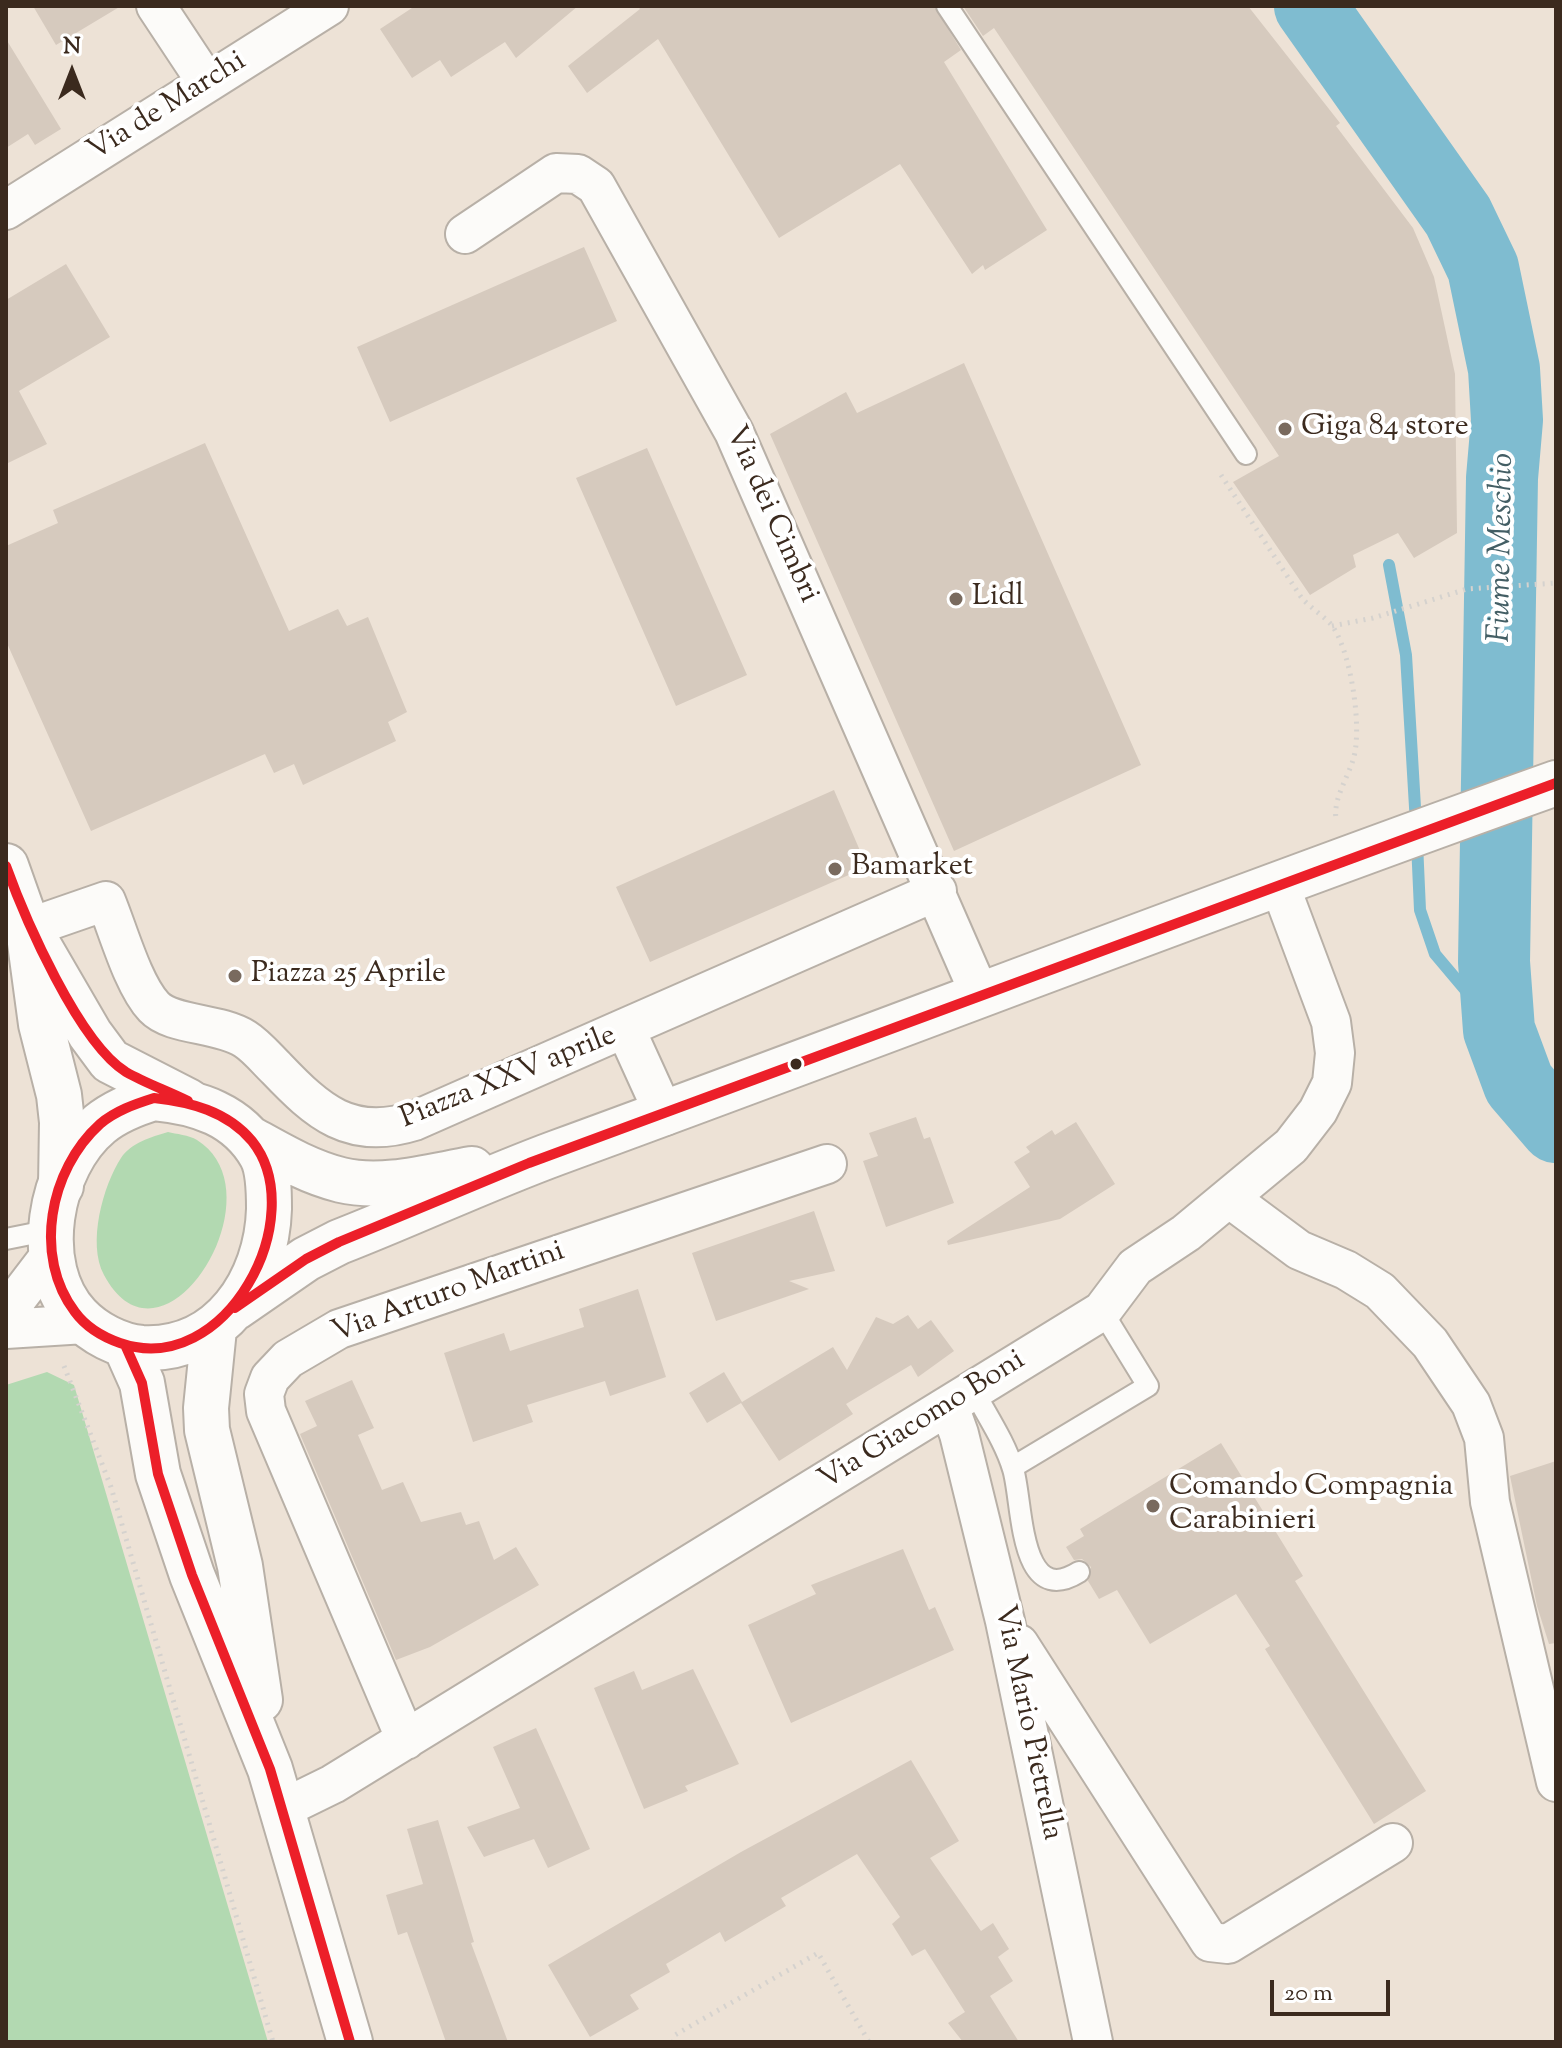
<!DOCTYPE html>
<style>
body{margin:0}
#map{position:relative;width:1562px;height:2048px;overflow:hidden;background:#ede2d6;font-family:"Sorts Mill Goudy",serif}
canvas{display:block}
.frame{position:absolute;inset:0;border:8px solid #3b2a1e;pointer-events:none}
.north{position:absolute;left:32px;top:32px;width:80px;height:80px;-webkit-text-stroke:6px #fff;paint-order:stroke;rotate:0deg;font-size:22px;font-weight:700;line-height:32px;text-align:center;color:#3b2a1e}
.north::after{content:'';display:block;margin:auto;width:28px;height:36px;background:#3b2a1e;clip-path:polygon(50% 0,100% 100%,50% 72%,0 100%)}
.scale{position:absolute;left:1270px;top:1980px;width:120px;height:36px;box-sizing:border-box;border:4px solid #3b2a1e;border-top:0;padding-left:10px;font-size:24px;line-height:28px;white-space:nowrap;color:#3b2a1e;-webkit-text-stroke:6px #fff;paint-order:stroke}
</style>
<div id="map">
<canvas width="1562" height="2048"></canvas>
<div class="frame"></div>
<div class="north">N</div>
<div class="scale">20 m</div>
</div>
<script>
const context = document.querySelector('canvas').getContext('2d');
context.lineJoin = 'round';
function paint(path, color) { context.fillStyle = color; context.fill(path, 'evenodd'); }
function strokePath(path, color, width, dash) { context.strokeStyle = color; context.lineWidth = width; context.lineCap = dash ? 'butt' : 'round'; context.setLineDash(dash || []); context.stroke(path); }
function write(font, color, halo, rows, align = 'center') {
  context.font = font + ' "Sorts Mill Goudy",serif'; context.lineWidth = 8; context.setLineDash([]); context.textBaseline = 'middle'; context.strokeStyle = halo; context.fillStyle = color; for (const [text, x, y, turn = 0] of rows) {
    context.save(); context.translate(x, y); context.rotate((+turn || 0) * Math.PI / 180); context.textAlign = isNaN(turn) ? turn : align; if (halo) context.strokeText(text, 0, 0); context.fillText(text, 0, 0); context.restore();
  }
}
const green = new Path2D(`
 M 168,1132 C 176,1134 189,1135 197,1140 C 282,1193 163,1385 104,1275 C 87,1243 103,1186 121,1158 C 131,1143 151,1137 168,1132 Z
 M 47,1372 L 74,1385 L 268,2042 L 6,2042 L 6,1385 Z`);
const stream = new Path2D(`
 M 1389,565 L 1406,655 L 1416,824
 M 1417,843 L 1420,910 L 1435,954 L 1499,1030`);
const river = new Path2D(`
 M 1310,6 L 1458,216 L 1483,268 L 1504,369 L 1507,420 L 1502,478 L 1494,962 L 1499,1030 L 1519,1084 L 1556,1127`);
const building = new Path2D(`
 M 33,6 L 121,6 L 56,45 Z
 M 415,6 L 578,6 L 516,58 L 505,42 L 451,77 L 440,60 L 412,78 L 380,29 Z
 M 638,6 L 934,6 L 961,50 L 944,62 L 1047,230 L 985,270 L 983,265 L 972,274 L 900,164 L 779,238 L 658,39 L 587,93 L 568,66 L 640,9 Z
 M 963,6 L 1248,6 L 1340,123 L 1336,126 L 1413,228 L 1434,277 L 1455,374 L 1457,533 L 1414,558 L 1398,533 L 1353,555 L 1356,567 L 1310,595 L 1233,482 L 1279,456 L 994,28 L 983,36 Z
 M 6,39 L 61,129 L 35,145 L 28,134 L 6,148 Z
 M 584,247 L 617,321 L 390,422 L 357,347 Z
 M 66,264 L 110,337 L 19,391 L 47,444 L 6,464 L 6,300 Z
 M 964,363 L 1141,765 L 954,851 L 770,434 L 846,392 L 857,413 Z
 M 205,443 L 289,631 L 338,609 L 347,626 L 368,617 L 407,712 L 388,722 L 396,741 L 303,785 L 294,764 L 274,773 L 265,754 L 91,831 L 6,641 L 6,546 L 58,523 L 53,510 Z
 M 647,448 L 747,675 L 676,706 L 576,478 Z
 M 834,790 L 867,867 L 650,962 L 616,887 Z
 M 916,1117 L 924,1139 L 930,1137 L 954,1203 L 886,1227 L 863,1161 L 878,1156 L 869,1133 Z
 M 1076,1122 L 1115,1184 L 1060,1219 L 948,1245 L 947,1241 L 1030,1187 L 1014,1162 L 1030,1152 L 1026,1147 L 1052,1130 L 1055,1135 Z
 M 814,1211 L 835,1271 L 789,1281 L 809,1289 L 716,1321 L 692,1253 Z
 M 638,1289 L 666,1377 L 610,1396 L 605,1381 L 527,1405 L 533,1422 L 473,1442 L 444,1353 L 504,1333 L 510,1351 L 584,1327 L 579,1309 Z
 M 908,1315 L 918,1329 L 931,1320 L 954,1351 L 918,1377 L 911,1365 L 846,1404 L 853,1414 L 779,1461 L 741,1403 L 707,1423 L 689,1393 L 724,1372 L 742,1402 L 833,1347 L 847,1370 L 876,1317 L 893,1324 Z
 M 352,1380 L 374,1428 L 358,1435 L 382,1490 L 403,1482 L 421,1522 L 461,1512 L 466,1525 L 479,1521 L 494,1560 L 516,1547 L 539,1585 L 430,1647 L 396,1660 L 300,1434 L 317,1426 L 305,1401 Z
 M 1221,1443 L 1303,1576 L 1295,1581 L 1426,1791 L 1374,1824 L 1265,1649 L 1270,1646 L 1236,1594 L 1150,1644 L 1117,1590 L 1099,1599 L 1088,1581 L 1091,1567 L 1082,1559 L 1074,1560 L 1066,1547 L 1084,1536 L 1080,1529 Z
 M 1556,1461 L 1556,1643 L 1549,1644 L 1537,1606 L 1510,1476 Z
 M 903,1549 L 929,1610 L 935,1607 L 954,1650 L 791,1723 L 748,1625 L 816,1594 L 811,1585 Z
 M 693,1669 L 739,1764 L 685,1786 L 688,1791 L 644,1809 L 594,1688 L 634,1671 L 642,1690 Z
 M 536,1728 L 590,1849 L 548,1868 L 534,1839 L 484,1857 L 467,1827 L 520,1808 L 493,1747 Z
 M 911,1760 L 959,1841 L 930,1858 L 981,1931 L 993,1923 L 1009,1949 L 998,1957 L 1013,1981 L 990,1996 L 1019,2042 L 963,2042 L 948,2023 L 965,2012 L 925,1949 L 912,1956 L 892,1924 L 900,1917 L 857,1854 L 781,1898 L 786,1906 L 725,1942 L 720,1932 L 666,1964 L 670,1972 L 630,1995 L 639,2009 L 590,2037 L 548,1965 L 741,1852 Z
 M 438,1820 L 474,1942 L 471,1943 L 508,2042 L 446,2042 L 407,1932 L 398,1935 L 386,1895 L 423,1884 L 407,1829 Z`);
const path = new Path2D(`
 M 1221,475 L 1301,597 C 1310,608 1327,618 1333,627 C 1351,653 1363,730 1353,760 C 1347,779 1333,800 1336,819
 M 1332,626 L 1373,618 L 1467,589 L 1556,583
 M 64,1366 L 111,1487 L 273,2042
 M 673,2042 L 675,2035 L 818,1953 L 869,2042`);
const lane = new Path2D(`
 M 947,6 L 1246,454
 M 6,1239 L 51,1230
 M 974,1391 C 987,1416 1005,1442 1013,1469 C 1023,1500 1018,1610 1079,1572
 M 1013,1467 L 1148,1386 L 1102,1311`);
const street = new Path2D(`
 M 156,6 L 207,83
 M 6,210 L 329,6
 M 465,234 L 556,173 L 578,174 L 596,186 L 734,432 L 981,997
 M 28,928 L 106,901 C 118,930 133,985 154,1007 C 172,1026 218,1022 245,1039 C 256,1046 266,1058 276,1068 C 318,1112 350,1141 414,1121 L 625,1028 L 665,1116
 M 625,1028 L 937,891
 M 1229,1198 L 1299,1250 L 1346,1270 L 1380,1291 L 1430,1343 L 1471,1404 L 1484,1438 L 1490,1502 L 1556,1782
 M 6,1313 L 51,1254
 M 6,1329 L 85,1324
 M 949,1406 L 959,1434 L 1005,1621 L 1093,2042
 M 1019,1644 L 1210,1942 L 1228,1944 L 1393,1843
 M 406,1740 L 266,1411 L 264,1394 L 270,1378 L 288,1359 L 339,1329 L 827,1164
 M 282,1809 L 333,1784 L 1102,1311 L 1135,1267 L 1186,1233 L 1291,1146 L 1318,1111 L 1332,1083 L 1335,1053 L 1331,1022 L 1279,883`);
const secondary = new Path2D(`
 M 6,866 L 28,928 L 41,1024 L 59,1095 L 62,1122 L 61,1186
 M 36,941 L 90,1034 L 110,1061 L 188,1101`);
const primary = new Path2D(`
 M 154,1098 C 198,1102 238,1115 261,1155 C 269,1169 269,1193 269,1209 C 267,1281 221,1352 142,1348 C 119,1346 94,1333 78,1316 C 31,1267 49,1166 100,1124 C 116,1111 134,1104 154,1098 Z
 M 249,1138 C 278,1154 308,1172 341,1180 C 383,1190 431,1176 472,1169
 M 235,1308 L 306,1259 L 339,1242 C 411,1214 483,1180 556,1153 C 890,1031 1221,902 1556,783
 M 214,1329 L 206,1408 L 207,1430 L 240,1566 L 260,1700
 M 126,1347 L 142,1383 L 158,1474 L 192,1575 L 270,1769 L 350,2042`);
const bus1 = new Path2D(`
 M 6,866 C 25,919 79,1043 126,1072 C 145,1083 168,1091 188,1101
 M 154,1098 C 190,1102 227,1111 252,1141 C 312,1216 226,1380 120,1343 C 103,1337 86,1327 75,1312 C 33,1257 49,1170 100,1124 C 115,1111 135,1104 154,1098 Z
 M 235,1308 L 306,1259 L 339,1242 L 529,1163 L 1556,783
 M 126,1347 L 142,1383 L 158,1474 L 192,1575 L 270,1769 L 350,2042`);
const markers = [
 [1285,429,8,"#796a5e"],
 [956,599,8,"#796a5e"],
 [835,869,8,"#796a5e"],
 [235,976,8,"#796a5e"],
 [796,1064,7,"#3b2a1e"],
 [1153,1506,8,"#796a5e"]
];
const streetNames = [
 ["Via de Marchi",168,108,-32],
 ["Via dei Cimbri",770,515,66],
 ["Piazza XXV aprile",509,1079,-22],
 ["Via Arturo Martini",449,1294,-20],
 ["Via Giacomo Boni",923,1422,-32],
 ["Via Mario Pietrella",1026,1723,78]
];
const poiNames = [
 ["Giga 84 store",1301,429],
 ["Lidl",972,599],
 ["Bamarket",851,869],
 ["Piazza 25 Aprile",251,976],
 ["Comando Compagnia",1169,1489],
 ["Carabinieri",1169,1523]
];
const waterNames = [
 ["Fiume Meschio",1504,548,-89]
];
paint(green, '#b2d9b1');
strokePath(stream, '#7fbcd0', 12);
strokePath(river, '#7fbcd0', 72);
paint(building, '#d6cabe');
strokePath(lane, '#b8b0a7', 24);
strokePath(street, '#b8b0a7', 42);
strokePath(secondary, '#b8b0a7', 48);
strokePath(primary, '#b8b0a7', 48);
strokePath(path, '#d5d2ce', 5, [2, 6]);
strokePath(lane, '#fcfbf9', 20);
strokePath(street, '#fcfbf9', 38);
strokePath(secondary, '#fcfbf9', 44);
strokePath(primary, '#fcfbf9', 44);
strokePath(bus1, '#ec1f29', 10);
for (const [x, y, r, color] of markers) { const dot = new Path2D(); dot.arc(x, y, r, 0, 2 * Math.PI); context.fillStyle = color; context.fill(dot); strokePath(dot, '#fff', 3); }
write('30px', '#3b2a1e', '#fff', streetNames);
write('30px', '#3b2a1e', '#fff', poiNames, 'left');
write('italic 32px', '#435e64', '#fff', waterNames);
</script>
